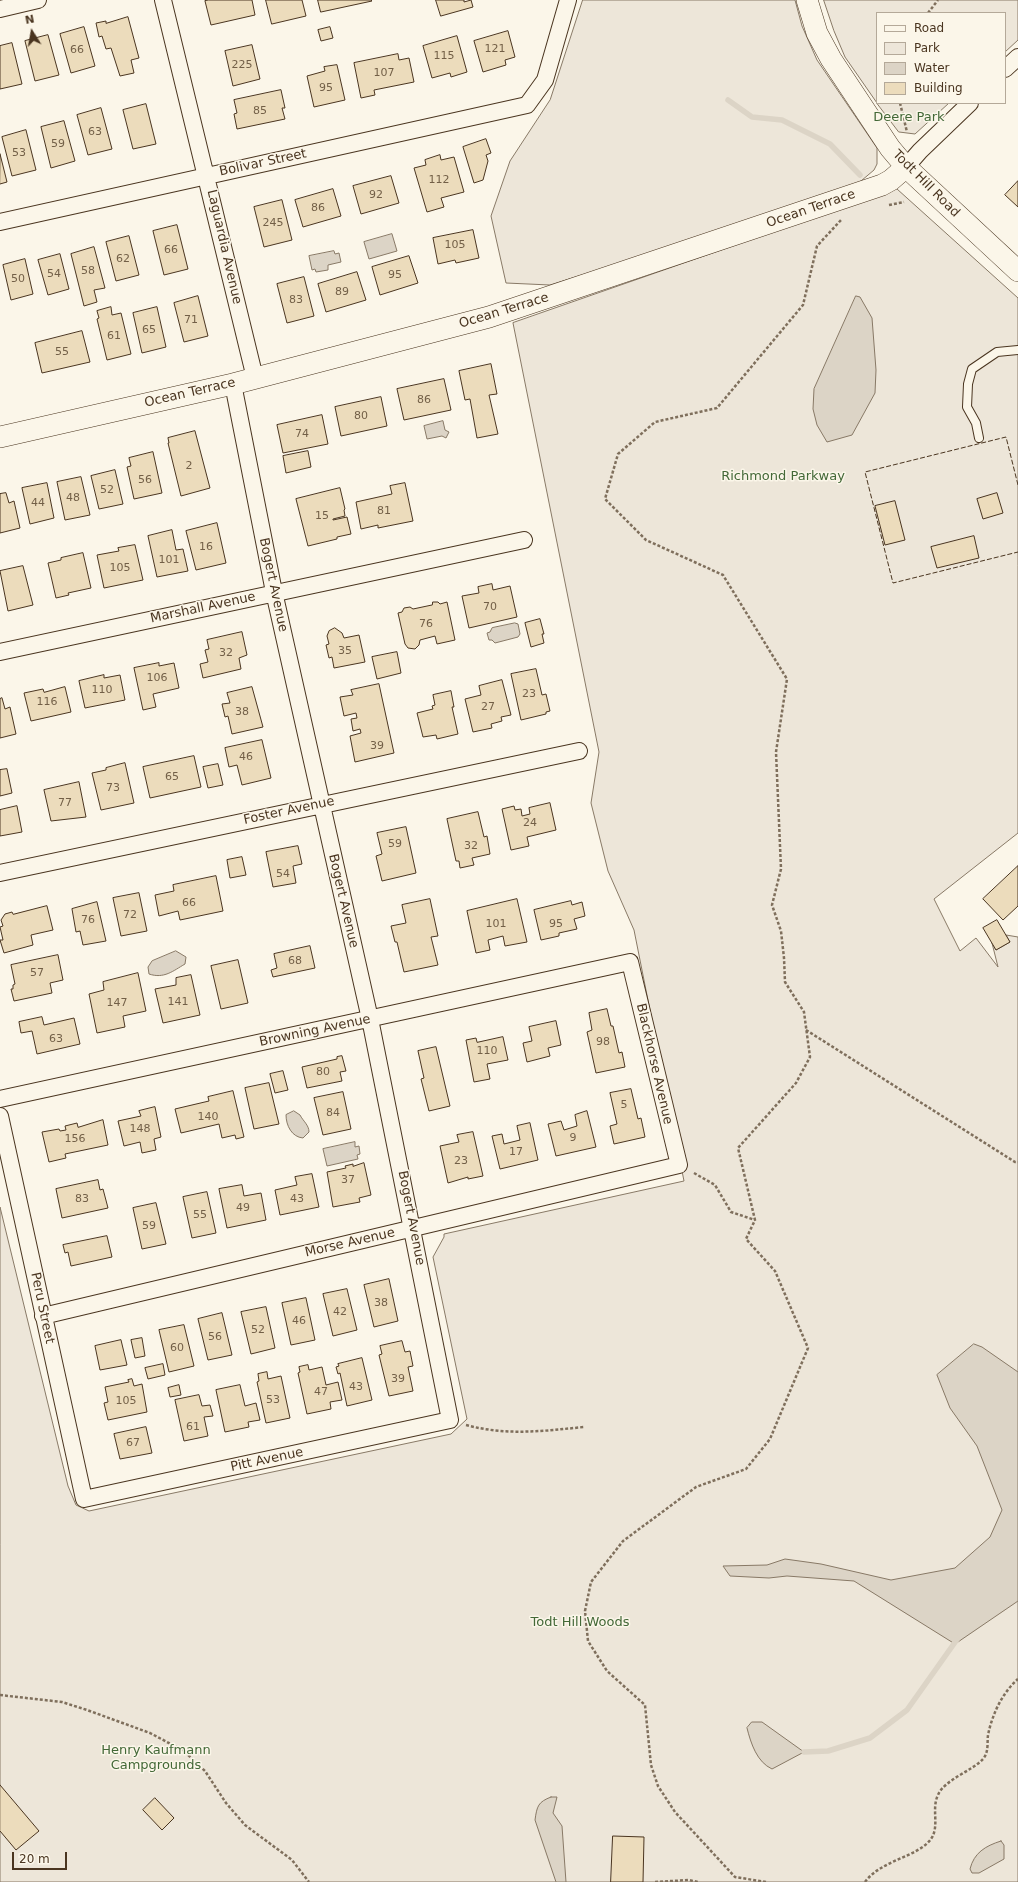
<!DOCTYPE html>
<style>
body{margin:0}
#map{position:relative;width:1018px;height:1882px;overflow:hidden;background:#fbf6e9;font-family:"DejaVu Sans",sans-serif}
canvas{display:block}
.legend{position:absolute;left:876px;top:12px;width:130px;height:92px;box-sizing:border-box;background:#fbf6e9;border:1px solid #b4a999;margin:0;padding:5px 7px;list-style:none;font-size:12px;color:#4a3520}
.legend li{display:flex;align-items:center;gap:8px;height:20px}
.legend b{width:20px;border:1px solid #b4a999}
.north{position:absolute;left:12px;top:12px;width:40px;height:40px;-webkit-text-stroke:3px #fbf6e9;paint-order:stroke;rotate:349deg;font-size:11px;font-weight:700;line-height:16px;text-align:center;color:#4a3520}
.north::after{content:'';display:block;margin:auto;width:14px;height:18px;background:#4a3520;clip-path:polygon(50% 0,100% 100%,50% 72%,0 100%)}
.scale{position:absolute;left:12px;top:1852px;width:55px;height:18px;box-sizing:border-box;border:2px solid #4a3520;border-top:0;padding-left:5px;font-size:12px;line-height:14px;white-space:nowrap;color:#4a3520;-webkit-text-stroke:3px #fbf6e9;paint-order:stroke}
</style>
<div id="map">
<canvas width="1018" height="1882"></canvas>
<ul class="legend">
<li><b style="height:5px;background:#fbf6e9"></b>Road</li>
<li><b style="height:11px;background:#ede6d9"></b>Park</li>
<li><b style="height:11px;background:#dcd4c6"></b>Water</li>
<li><b style="height:11px;background:#ecdcbc"></b>Building</li>
</ul>
<div class="north">N</div>
<div class="scale">20 m</div>
</div>
<script>
const context = document.querySelector('canvas').getContext('2d');
context.lineJoin = 'round';
function paint(path, color) { context.fillStyle = color; context.fill(path, 'evenodd'); }
function strokePath(path, color, width, dash) { context.strokeStyle = color; context.lineWidth = width; context.lineCap = dash ? 'butt' : 'round'; context.setLineDash(dash || []); context.stroke(path); }
function write(font, color, halo, rows, align = 'center') {
  context.font = font + ' "DejaVu Sans",sans-serif'; context.lineWidth = 3; context.setLineDash([]); context.textBaseline = 'middle'; context.strokeStyle = halo; context.fillStyle = color; for (const [text, x, y, turn = 0] of rows) {
    context.save(); context.translate(x, y); context.rotate((+turn || 0) * Math.PI / 180); context.textAlign = isNaN(turn) ? turn : align; if (halo) context.strokeText(text, 0, 0); context.fillText(text, 0, 0); context.restore();
  }
}
const green = new Path2D(`
 M 583,0 L 795,0 L 802,26 L 817,60 L 877,148 L 877,164 L 874,170 L 855,186 L 765,218 L 550,285 L 506,283 L 491,216 L 510,161 L 550,100 Z
 M 824,0 L 1018,0 L 1018,40 L 1005,52 L 1005,13 L 877,13 L 877,103 L 845,57 L 834,31 Z
 M 877,103 L 949,103 L 915,134 L 899,132 Z
 M 897,189 L 1018,298 L 1018,833 L 934,899 L 960,951 L 976,938 L 998,967 L 992,943 L 996,950 L 1010,942 L 1006,935 L 1018,937 L 1018,1882 L 0,1882 L 0,1207 L 68,1486 L 76,1505 L 89,1511 L 451,1434 L 467,1419 L 433,1257 L 444,1237 L 444,1234 L 684,1181 L 634,930 L 608,871 L 591,803 L 599,752 L 513,323 Z`);
const water = new Path2D(`
 M 392,234 L 397,251 L 369,259 L 364,242 Z
 M 334,251 L 335,254 L 339,253 L 341,262 L 328,265 L 328,270 L 316,272 L 315,269 L 312,270 L 309,256 Z
 M 856,296 L 860,297 L 872,318 L 876,370 L 875,393 L 852,435 L 827,442 L 817,425 L 813,409 L 814,389 Z
 M 443,421 L 445,430 L 449,432 L 446,438 L 442,436 L 427,439 L 424,426 Z
 M 515,623 L 518,624 L 520,634 L 518,637 L 495,643 L 492,640 L 489,640 L 487,633 L 490,632 L 492,628 Z
 M 176,951 L 186,957 L 185,964 C 173,971 164,979 149,974 L 148,967 L 152,961 Z
 M 294,1111 L 300,1115 C 303,1121 309,1125 309,1132 L 303,1138 C 292,1137 286,1126 286,1115 Z
 M 355,1142 L 355,1147 L 359,1146 L 360,1154 L 357,1155 L 358,1159 L 327,1166 L 323,1149 Z
 M 974,1344 L 982,1347 L 1018,1372 L 1018,1601 L 955,1644 L 854,1581 L 787,1576 L 769,1578 L 730,1576 L 723,1566 L 767,1565 L 785,1559 L 821,1564 L 891,1580 L 955,1568 L 990,1537 L 1002,1510 L 977,1446 L 950,1408 L 937,1375 Z
 M 752,1722 L 762,1722 L 804,1752 L 772,1769 C 757,1762 751,1744 747,1728 Z
 M 551,1797 L 557,1797 L 553,1813 L 562,1826 L 566,1882 L 556,1882 L 535,1820 C 537,1806 538,1802 551,1797 Z
 M 1001,1841 L 1004,1845 L 1004,1859 L 979,1873 L 972,1873 L 970,1869 C 974,1853 985,1846 1001,1841 Z`);
const stream = new Path2D(`
 M 728,100 L 752,117 L 782,120 L 830,144 L 860,175
 M 804,1752 L 828,1751 L 870,1738 L 907,1710 L 958,1638`);
const building = new Path2D(`
 M 209,0 L 252,0 L 255,15 L 211,25 L 205,1 Z
 M 266,0 L 302,0 L 306,16 L 272,24 Z
 M 318,0 L 371,0 L 372,1 L 321,12 Z
 M 436,0 L 464,0 L 464,2 L 471,0 L 473,7 L 441,16 Z
 M 128,17 L 139,58 L 131,60 L 134,73 L 120,76 L 111,48 L 106,49 L 102,36 L 99,37 L 96,23 L 106,21 L 106,23 Z
 M 84,27 L 95,66 L 71,73 L 60,34 Z
 M 330,27 L 333,38 L 321,41 L 318,30 Z
 M 508,31 L 515,57 L 505,60 L 506,65 L 483,72 L 474,41 Z
 M 48,35 L 59,75 L 35,81 L 25,41 Z
 M 457,36 L 467,72 L 451,77 L 450,73 L 432,78 L 423,46 Z
 M 12,43 L 22,84 L 0,89 L 0,46 Z
 M 252,45 L 260,79 L 233,86 L 225,51 Z
 M 398,54 L 399,60 L 409,58 L 414,82 L 374,90 L 375,95 L 361,98 L 354,63 Z
 M 337,65 L 345,100 L 314,107 L 307,76 L 325,71 L 324,67 Z
 M 281,90 L 285,108 L 282,108 L 285,119 L 237,129 L 234,114 L 237,113 L 234,100 Z
 M 146,104 L 156,144 L 133,149 L 123,110 Z
 M 101,108 L 112,149 L 88,155 L 77,115 Z
 M 64,121 L 75,161 L 51,168 L 41,127 Z
 M 26,130 L 36,170 L 12,176 L 2,137 Z
 M 486,139 L 491,153 L 486,155 L 488,161 L 483,180 L 474,183 L 463,147 Z
 M 0,154 L 7,182 L 0,184 Z
 M 440,155 L 441,160 L 454,157 L 464,192 L 441,198 L 444,207 L 427,212 L 414,168 L 426,165 L 425,160 Z
 M 391,176 L 399,203 L 361,214 L 353,186 Z
 M 1018,181 L 1018,207 L 1005,195 Z
 M 333,189 L 341,216 L 303,227 L 295,200 Z
 M 282,200 L 292,240 L 264,247 L 254,207 Z
 M 177,225 L 188,269 L 164,275 L 153,231 Z
 M 473,230 L 479,258 L 456,263 L 455,260 L 438,264 L 433,238 Z
 M 129,236 L 139,275 L 116,281 L 106,242 Z
 M 94,247 L 105,288 L 94,290 L 97,302 L 84,306 L 71,254 Z
 M 60,254 L 69,289 L 48,295 L 38,260 Z
 M 409,256 L 418,283 L 380,295 L 372,267 Z
 M 25,259 L 33,294 L 11,300 L 3,265 Z
 M 357,272 L 366,300 L 326,312 L 318,284 Z
 M 304,277 L 314,316 L 287,323 L 277,284 Z
 M 198,296 L 208,336 L 184,342 L 174,303 Z
 M 111,307 L 112,315 L 121,313 L 131,354 L 107,360 L 97,319 L 99,318 L 97,311 Z
 M 157,307 L 166,347 L 142,353 L 133,313 Z
 M 82,331 L 90,362 L 42,373 L 35,343 Z
 M 491,364 L 497,394 L 489,395 L 498,434 L 477,438 L 470,399 L 465,400 L 459,371 Z
 M 444,379 L 451,410 L 404,420 L 397,389 Z
 M 381,397 L 387,426 L 341,436 L 335,407 Z
 M 322,415 L 328,444 L 283,453 L 277,425 Z
 M 195,431 L 210,488 L 181,496 L 168,443 L 169,443 L 168,438 Z
 M 308,451 L 311,467 L 286,473 L 283,456 Z
 M 153,452 L 162,493 L 134,499 L 127,467 L 131,466 L 129,458 Z
 M 115,470 L 123,504 L 99,509 L 91,476 Z
 M 81,477 L 90,515 L 65,520 L 57,482 Z
 M 47,483 L 54,518 L 30,524 L 22,488 Z
 M 405,483 L 413,521 L 378,528 L 378,525 L 361,529 L 356,502 L 392,494 L 390,486 Z
 M 340,488 L 345,509 L 344,510 L 345,516 L 333,519 L 333,520 L 347,517 L 351,534 L 337,537 L 337,539 L 308,546 L 296,499 Z
 M 6,493 L 9,503 L 14,501 L 20,528 L 0,533 L 0,494 Z
 M 997,493 L 1003,513 L 983,519 L 977,499 Z
 M 895,501 L 905,540 L 885,545 L 875,506 Z
 M 217,523 L 226,563 L 196,570 L 186,531 Z
 M 172,530 L 176,550 L 183,549 L 188,571 L 157,577 L 148,536 Z
 M 974,536 L 979,558 L 937,568 L 931,547 Z
 M 135,545 L 143,580 L 104,588 L 97,555 L 119,551 L 118,548 Z
 M 83,553 L 91,588 L 68,593 L 69,595 L 56,598 L 48,563 L 61,560 L 61,558 Z
 M 23,566 L 33,605 L 8,611 L 0,571 Z
 M 492,584 L 493,590 L 510,586 L 517,617 L 469,628 L 462,596 L 479,593 L 478,587 Z
 M 433,602 L 438,602 L 440,604 L 447,602 L 455,640 L 437,644 L 435,636 L 420,640 L 419,645 L 415,649 L 408,648 L 405,644 L 398,613 L 402,612 L 404,608 L 410,607 L 413,609 L 432,605 Z
 M 540,619 L 544,634 L 542,634 L 544,643 L 531,647 L 525,623 Z
 M 335,628 L 342,633 L 344,638 L 359,635 L 365,662 L 334,668 L 332,657 L 329,658 L 326,645 L 329,644 L 327,636 L 329,631 Z
 M 242,632 L 247,655 L 239,658 L 241,669 L 203,678 L 200,664 L 208,662 L 205,650 L 209,649 L 207,640 Z
 M 397,652 L 401,673 L 377,679 L 372,657 Z
 M 159,663 L 159,666 L 174,663 L 179,688 L 153,694 L 156,707 L 143,710 L 134,668 Z
 M 536,669 L 542,695 L 546,694 L 550,711 L 546,712 L 546,714 L 521,720 L 511,674 Z
 M 104,675 L 104,678 L 120,675 L 125,700 L 85,708 L 79,681 Z
 M 502,680 L 511,715 L 501,717 L 502,721 L 491,724 L 492,728 L 473,732 L 465,699 L 481,695 L 479,686 Z
 M 379,684 L 394,753 L 355,762 L 350,736 L 361,733 L 360,729 L 353,731 L 351,719 L 357,718 L 356,713 L 344,716 L 340,697 L 353,695 L 351,690 Z
 M 65,687 L 71,712 L 31,721 L 24,693 L 43,689 L 44,692 Z
 M 252,687 L 263,727 L 232,734 L 228,716 L 225,717 L 222,704 L 230,703 L 227,693 Z
 M 451,691 L 454,707 L 452,707 L 458,734 L 437,739 L 436,735 L 423,737 L 417,713 L 433,709 L 432,706 L 435,705 L 433,695 Z
 M 2,698 L 5,709 L 10,707 L 16,734 L 0,738 L 0,699 Z
 M 262,740 L 271,778 L 242,785 L 237,765 L 229,767 L 225,748 Z
 M 194,756 L 201,787 L 150,798 L 143,767 Z
 M 125,763 L 134,803 L 101,810 L 92,773 L 106,770 L 106,768 Z
 M 218,764 L 223,785 L 208,788 L 203,767 Z
 M 7,769 L 12,793 L 0,796 L 0,770 Z
 M 79,782 L 86,817 L 51,821 L 44,790 Z
 M 550,803 L 556,830 L 527,837 L 529,846 L 511,850 L 502,809 L 514,806 L 515,810 L 521,809 L 522,816 L 530,814 L 529,808 Z
 M 17,806 L 22,832 L 0,836 L 0,810 Z
 M 478,812 L 484,837 L 487,836 L 490,854 L 472,858 L 474,865 L 460,868 L 459,861 L 456,861 L 447,819 Z
 M 406,827 L 416,873 L 382,881 L 376,856 L 382,854 L 377,833 Z
 M 298,846 L 302,864 L 293,866 L 296,883 L 273,887 L 266,852 Z
 M 242,857 L 246,875 L 230,878 L 227,860 Z
 M 1018,866 L 1018,906 L 1003,920 L 983,899 Z
 M 216,876 L 223,911 L 180,920 L 178,911 L 159,916 L 155,895 L 174,891 L 173,885 Z
 M 139,893 L 147,931 L 121,936 L 113,898 Z
 M 430,899 L 438,936 L 431,937 L 438,965 L 404,972 L 397,942 L 395,942 L 391,926 L 406,923 L 402,905 Z
 M 517,899 L 527,942 L 505,946 L 503,936 L 488,940 L 490,950 L 476,953 L 467,911 Z
 M 571,901 L 572,905 L 582,902 L 585,916 L 574,919 L 577,929 L 559,933 L 559,936 L 541,940 L 534,910 Z
 M 97,902 L 106,941 L 83,945 L 80,931 L 76,932 L 72,909 Z
 M 47,906 L 53,930 L 31,935 L 33,945 L 4,953 L 0,940 L 3,940 L 0,927 L 3,926 L 1,920 L 5,914 L 12,912 L 13,914 Z
 M 997,920 L 1010,942 L 996,950 L 983,928 Z
 M 310,946 L 315,968 L 273,977 L 271,970 L 277,968 L 274,954 Z
 M 58,955 L 63,980 L 50,983 L 52,993 L 14,1001 L 11,989 L 13,989 L 13,985 L 15,984 L 11,965 Z
 M 238,960 L 248,1003 L 221,1009 L 211,966 Z
 M 138,973 L 146,1011 L 123,1016 L 125,1027 L 97,1033 L 89,994 L 104,990 L 103,982 Z
 M 191,975 L 200,1015 L 163,1023 L 155,989 L 176,985 L 176,978 Z
 M 607,1009 L 611,1026 L 613,1026 L 619,1053 L 622,1052 L 625,1067 L 596,1073 L 587,1032 L 592,1030 L 589,1013 Z
 M 42,1017 L 44,1025 L 74,1018 L 80,1044 L 37,1054 L 32,1031 L 21,1033 L 19,1022 Z
 M 556,1021 L 561,1045 L 548,1048 L 550,1056 L 527,1062 L 523,1043 L 532,1041 L 529,1027 Z
 M 503,1037 L 508,1060 L 487,1064 L 490,1079 L 474,1082 L 466,1040 L 476,1038 L 477,1042 Z
 M 436,1047 L 450,1106 L 429,1111 L 421,1079 L 424,1078 L 418,1051 Z
 M 342,1056 L 346,1071 L 340,1072 L 342,1081 L 307,1088 L 302,1067 L 337,1059 L 337,1057 Z
 M 283,1071 L 288,1090 L 275,1093 L 270,1074 Z
 M 269,1083 L 279,1124 L 254,1129 L 245,1088 Z
 M 631,1089 L 638,1119 L 641,1118 L 645,1137 L 614,1144 L 610,1126 L 617,1124 L 610,1093 Z
 M 233,1091 L 244,1137 L 236,1139 L 235,1135 L 222,1138 L 219,1124 L 181,1133 L 175,1109 L 209,1101 L 208,1097 Z
 M 343,1092 L 351,1129 L 323,1135 L 314,1098 Z
 M 155,1107 L 161,1137 L 154,1139 L 156,1150 L 142,1153 L 140,1142 L 124,1146 L 118,1121 L 141,1116 L 139,1111 Z
 M 587,1111 L 596,1147 L 556,1156 L 548,1124 L 561,1121 L 564,1130 L 577,1126 L 575,1115 Z
 M 103,1120 L 108,1145 L 65,1154 L 66,1158 L 49,1162 L 42,1132 L 59,1129 L 60,1131 L 66,1130 L 65,1126 L 77,1123 L 78,1127 Z
 M 530,1123 L 538,1160 L 500,1169 L 492,1136 L 502,1134 L 504,1144 L 520,1140 L 517,1126 Z
 M 473,1132 L 483,1176 L 468,1179 L 468,1177 L 448,1183 L 440,1146 L 459,1142 L 457,1135 Z
 M 364,1163 L 371,1195 L 359,1198 L 360,1202 L 333,1207 L 327,1172 L 346,1168 L 345,1166 L 353,1164 L 353,1166 Z
 M 312,1174 L 319,1207 L 280,1215 L 275,1190 L 297,1185 L 295,1177 Z
 M 98,1180 L 100,1190 L 103,1189 L 108,1208 L 62,1218 L 56,1189 Z
 M 242,1185 L 244,1196 L 261,1193 L 266,1220 L 227,1228 L 219,1189 Z
 M 207,1192 L 216,1233 L 192,1238 L 183,1197 Z
 M 156,1203 L 166,1244 L 142,1249 L 133,1208 Z
 M 107,1236 L 112,1257 L 71,1266 L 68,1252 L 65,1253 L 63,1245 Z
 M 389,1279 L 398,1321 L 374,1327 L 364,1285 Z
 M 347,1289 L 357,1330 L 333,1336 L 323,1294 Z
 M 306,1298 L 315,1340 L 291,1345 L 282,1303 Z
 M 266,1307 L 275,1348 L 251,1354 L 241,1312 Z
 M 222,1313 L 232,1355 L 208,1360 L 198,1319 Z
 M 184,1325 L 194,1366 L 169,1372 L 159,1330 Z
 M 142,1338 L 145,1356 L 135,1358 L 131,1340 Z
 M 121,1340 L 127,1365 L 100,1370 L 95,1346 Z
 M 402,1341 L 405,1352 L 410,1351 L 413,1366 L 408,1367 L 413,1391 L 389,1396 L 379,1355 L 382,1354 L 380,1346 Z
 M 362,1358 L 372,1400 L 347,1406 L 340,1373 L 338,1374 L 336,1367 L 339,1366 L 338,1364 Z
 M 163,1364 L 165,1375 L 148,1379 L 145,1368 Z
 M 308,1365 L 309,1370 L 322,1367 L 326,1385 L 338,1382 L 342,1400 L 330,1402 L 331,1409 L 307,1414 L 298,1373 L 300,1372 L 299,1367 Z
 M 267,1372 L 268,1379 L 281,1376 L 290,1418 L 266,1423 L 257,1382 L 259,1381 L 258,1374 Z
 M 132,1379 L 134,1386 L 142,1384 L 147,1412 L 108,1420 L 104,1403 L 108,1402 L 105,1387 L 129,1382 L 128,1380 Z
 M 179,1385 L 181,1395 L 170,1397 L 168,1388 Z
 M 240,1385 L 245,1406 L 256,1403 L 260,1420 L 248,1422 L 249,1427 L 225,1432 L 216,1390 Z
 M 199,1395 L 202,1406 L 210,1405 L 213,1416 L 204,1417 L 208,1436 L 184,1441 L 175,1400 Z
 M 146,1427 L 152,1453 L 120,1459 L 114,1434 Z
 M 0,1785 L 39,1831 L 16,1850 L 0,1831 Z
 M 155,1798 L 174,1818 L 162,1830 L 143,1810 Z
 M 613,1836 L 644,1837 L 643,1882 L 611,1882 Z`);
const path = new Path2D(`
 M 928,13 L 938,0
 M 900,103 L 907,132
 M 889,205 L 904,202
 M 806,1030 L 1015,1162 L 1018,1162
 M 694,1173 L 715,1185 L 731,1212 L 755,1220
 M 466,1425 C 507,1436 543,1431 584,1427
 M 0,1695 L 62,1702 L 87,1710 L 150,1733 L 184,1751 L 205,1771 L 226,1803 L 245,1825 L 292,1860 L 309,1882
 M 655,1882 L 689,1880 L 698,1882
 M 766,1882 L 735,1877 L 675,1812 L 658,1786 L 651,1765 L 645,1705 L 607,1671 L 588,1641 L 585,1611 L 591,1582 L 623,1541 L 696,1487 L 746,1469 L 770,1439 L 808,1348 L 775,1271 L 746,1239 L 755,1220 L 738,1148 L 796,1083 L 810,1057 L 804,1012 L 785,982 L 784,958 L 781,931 L 772,905 L 781,869 L 776,752 L 787,679 L 723,575 L 646,540 L 605,499 L 618,454 L 655,422 L 717,408 L 803,305 L 817,246 L 841,220
 M 865,1882 C 881,1860 918,1857 931,1839 C 940,1826 931,1809 938,1795 C 944,1780 972,1771 983,1759 C 989,1752 987,1743 988,1735 C 992,1715 1002,1693 1018,1679`);
const service = new Path2D(`
 M 979,438 L 976,423 L 967,407 L 968,384 L 972,369 L 997,352 L 1018,350`);
const minor = new Path2D(`
 M 163,0 L 255,378
 M 0,9 L 38,0
 M 1005,69 L 1018,57
 M 906,167 L 920,151 L 970,103
 M 0,222 L 527,105 L 545,80 L 568,0
 M 0,652 L 524,540
 M 0,873 L 579,751
 M 0,1099 L 630,962 L 679,1165 L 43,1316
 M 0,1116 L 84,1499 L 450,1420 L 370,1019 L 274,592 L 233,384`);
const tertiary = new Path2D(`
 M 807,0 L 817,33 L 831,59 L 890,148 L 906,167 L 1018,271
 M 0,437 L 233,384 L 489,317 L 882,185 L 891,180 L 906,167`);
const fence = new Path2D(`
 M 1018,485 L 1006,437 L 865,472 L 893,583 L 1018,552`);
const numberNames = [
 ["121",495,49],
 ["66",77,50],
 ["115",444,56],
 ["225",242,65],
 ["107",384,73],
 ["95",326,88],
 ["85",260,111],
 ["63",95,132],
 ["59",58,144],
 ["53",19,153],
 ["112",439,180],
 ["92",376,195],
 ["86",318,208],
 ["245",273,223],
 ["105",455,245],
 ["66",171,250],
 ["62",123,259],
 ["58",88,271],
 ["54",54,274],
 ["95",395,275],
 ["50",18,279],
 ["89",342,292],
 ["83",296,300],
 ["71",191,320],
 ["65",149,330],
 ["61",114,336],
 ["55",62,352],
 ["86",424,400],
 ["80",361,416],
 ["74",302,434],
 ["2",189,466],
 ["56",145,480],
 ["52",107,490],
 ["48",73,498],
 ["44",38,503],
 ["81",384,511],
 ["15",322,516],
 ["16",206,547],
 ["101",169,560],
 ["105",120,568],
 ["70",490,607],
 ["76",426,624],
 ["35",345,651],
 ["32",226,653],
 ["106",157,678],
 ["110",102,690],
 ["23",529,694],
 ["116",47,702],
 ["27",488,707],
 ["38",242,712],
 ["39",377,746],
 ["46",246,757],
 ["65",172,777],
 ["73",113,788],
 ["77",65,803],
 ["24",530,823],
 ["59",395,844],
 ["32",471,846],
 ["54",283,874],
 ["66",189,903],
 ["72",130,915],
 ["76",88,920],
 ["101",496,924],
 ["95",556,924],
 ["68",295,961],
 ["57",37,973],
 ["141",178,1002],
 ["147",117,1003],
 ["63",56,1039],
 ["98",603,1042],
 ["110",487,1051],
 ["80",323,1072],
 ["5",624,1105],
 ["84",333,1113],
 ["140",208,1117],
 ["148",140,1129],
 ["9",573,1138],
 ["156",75,1139],
 ["17",516,1152],
 ["23",461,1161],
 ["37",348,1180],
 ["83",82,1199],
 ["43",297,1199],
 ["49",243,1208],
 ["55",200,1215],
 ["59",149,1226],
 ["38",381,1303],
 ["42",340,1312],
 ["46",299,1321],
 ["52",258,1330],
 ["56",215,1337],
 ["60",177,1348],
 ["39",398,1379],
 ["43",356,1387],
 ["47",321,1392],
 ["53",273,1400],
 ["105",126,1401],
 ["61",193,1427],
 ["67",133,1443]
];
const parkNames = [
 ["Deere Park",909,118],
 ["Richmond Parkway",783,477],
 ["Todt Hill Woods",580,1623],
 ["Henry Kaufmann",156,1751],
 ["Campgrounds",156,1766]
];
const streetNames = [
 ["Bolivar Street",263,163,-12],
 ["Todt Hill Road",926,184,45],
 ["Ocean Terrace",811,209,-19],
 ["Laguardia Avenue",224,247,77],
 ["Ocean Terrace",504,311,-17],
 ["Ocean Terrace",190,393,-13],
 ["Bogert Avenue",273,585,78],
 ["Marshall Avenue",203,608,-12],
 ["Foster Avenue",289,811,-12],
 ["Bogert Avenue",343,901,77],
 ["Browning Avenue",315,1031,-12],
 ["Blackhorse Avenue",654,1064,77],
 ["Bogert Avenue",411,1218,79],
 ["Morse Avenue",350,1243,-13],
 ["Peru Street",42,1308,78],
 ["Pitt Avenue",267,1460,-12]
];
paint(green, '#ede6d9');
strokePath(green, '#887966', 1);
paint(water, '#dcd4c6');
strokePath(water, '#887966', 1);
strokePath(stream, '#dcd4c6', 5.5);
paint(building, '#ecdcbc');
strokePath(building, '#4a3520', 1);
strokePath(service, '#4a3520', 10);
strokePath(minor, '#4a3520', 18);
strokePath(tertiary, '#4a3520', 22);
strokePath(path, '#7f6f5c', 2.5, [3, 2]);
strokePath(service, '#fbf6e9', 8);
strokePath(minor, '#fbf6e9', 16);
strokePath(tertiary, '#fbf6e9', 21);
strokePath(fence, '#4a3520', 1, [5, 2]);
write('11px', '#725f47', null, numberNames);
write('13px', '#436837', '#fbf6e9', parkNames);
write('13px', '#4a3520', '#fbf6e9', streetNames);
</script>
